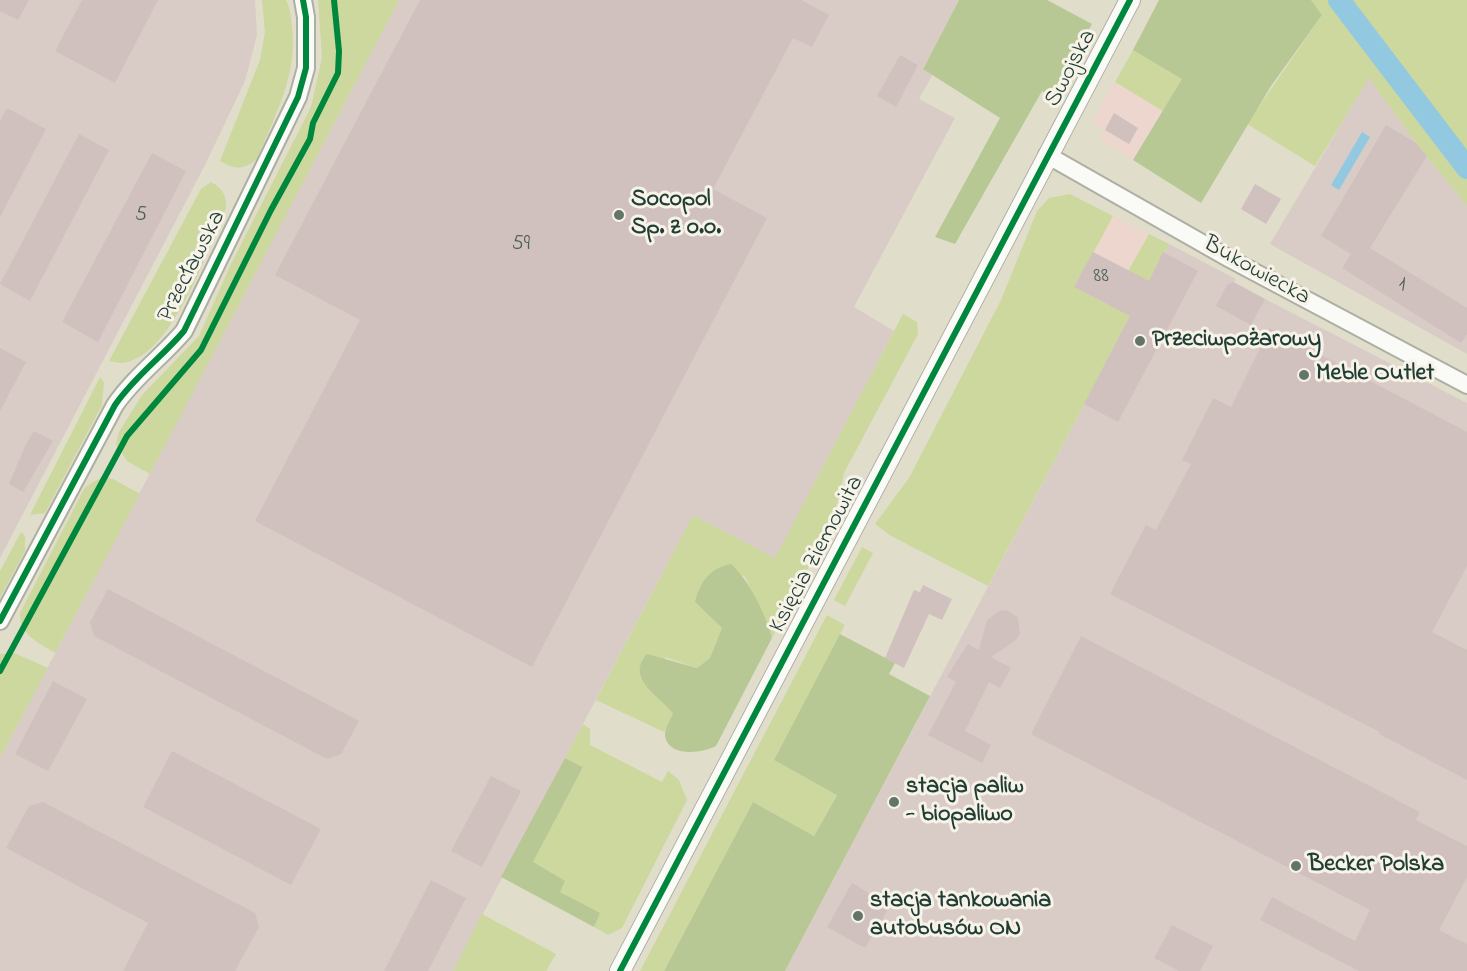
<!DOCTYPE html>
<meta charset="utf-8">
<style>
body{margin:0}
canvas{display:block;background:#e1ddcb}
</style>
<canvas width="1467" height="971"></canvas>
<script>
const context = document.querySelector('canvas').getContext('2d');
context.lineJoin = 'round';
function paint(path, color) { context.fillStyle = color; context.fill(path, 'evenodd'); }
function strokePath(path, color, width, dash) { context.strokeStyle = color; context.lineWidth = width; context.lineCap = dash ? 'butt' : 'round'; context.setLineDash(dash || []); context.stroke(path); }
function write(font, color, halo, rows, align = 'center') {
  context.font = font + ' "Indie Flower",sans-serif'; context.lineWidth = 6; context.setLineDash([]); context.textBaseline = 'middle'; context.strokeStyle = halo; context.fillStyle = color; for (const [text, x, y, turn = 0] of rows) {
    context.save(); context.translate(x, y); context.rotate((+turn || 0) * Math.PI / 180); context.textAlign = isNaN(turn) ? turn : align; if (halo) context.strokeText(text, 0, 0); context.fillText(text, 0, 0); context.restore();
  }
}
const built = new Path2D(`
 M 1115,82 L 1163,111 L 1133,160 L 1099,139 L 1105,130 L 1092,122 Z
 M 1113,216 L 1149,234 L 1109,305 L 1075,287 Z`);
const industrial = new Path2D(`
 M 0,0 L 255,0 L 257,35 L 245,81 L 205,165 L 0,558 Z
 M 399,0 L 959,0 L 923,68 L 933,74 L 919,99 L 955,118 L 854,307 L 894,331 L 775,559 L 693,515 L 453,971 L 0,971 L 0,758 Z
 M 1369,77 L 1416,143 L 1467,206 L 1467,354 L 1270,244 Z
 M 1169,244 L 1236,279 L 1234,282 L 1265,299 L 1467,403 L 1467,971 L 785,971 Z`);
const green = new Path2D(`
 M 262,0 L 286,0 C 290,8 291,17 292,27 C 298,75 275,115 257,159 C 244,170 234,170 220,161 L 260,60 L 265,32 Z
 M 318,0 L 399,0 L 150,474 L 127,461 L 116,444 L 119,432 L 142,395 L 199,336 L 231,264 L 311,107 L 322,58 Z
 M 1311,0 L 1467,0 L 1467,206 L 1416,143 L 1369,78 L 1315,166 L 1247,124 L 1322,15 Z
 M 1133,50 L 1183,79 L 1163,111 L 1115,82 Z
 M 211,182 C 223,189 226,194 226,208 C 209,248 173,352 127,362 C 121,364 115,362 109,361 L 201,189 Z
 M 1070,194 L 1113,216 L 1075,287 L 1109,305 L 1149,234 L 1169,244 L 988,586 L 891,536 L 875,524 L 909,478 L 1001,300 L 1037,211 L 1049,198 Z
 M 903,314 L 917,322 L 918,334 L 844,473 L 833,520 L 772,638 L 768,625 L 744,575 L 695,602 L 722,628 L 710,658 L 697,668 L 665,657 L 666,705 L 674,713 L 664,732 L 596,700 L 693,515 L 775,558 Z
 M 100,377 L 104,382 L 102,405 L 45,513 L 30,515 Z
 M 102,477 L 113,479 L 140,494 L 55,653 C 38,642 20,636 20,613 L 85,487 Z
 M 21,532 L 25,536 L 25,551 L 0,598 L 0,571 Z
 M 862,547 L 873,553 L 845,606 L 834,600 Z
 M 827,615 L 845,625 L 774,760 L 837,794 L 814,836 L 753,802 L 664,971 L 640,971 Z
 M 14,653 L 48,668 L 0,758 L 0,654 Z
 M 583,724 L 590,729 L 590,745 L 662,782 L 668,771 L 679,780 L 687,800 L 622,928 L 608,935 L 594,927 L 599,913 L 560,892 L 533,862 L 583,767 L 565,758 Z
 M 482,914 L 556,954 L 546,971 L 453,971 Z`);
const forest = new Path2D(`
 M 959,0 L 1047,0 L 1092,24 L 1052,96 L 1042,91 L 955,244 L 935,237 L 1000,118 L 923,69 Z
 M 1159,0 L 1311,0 L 1322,15 L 1271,86 L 1201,203 L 1133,160 L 1182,79 L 1133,50 Z
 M 731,564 C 749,580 766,615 772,638 L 716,746 C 702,753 669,758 665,736 C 664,729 671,719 673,713 C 659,696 625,678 647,654 L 697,668 L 710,658 L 722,628 L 695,602 C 700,582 710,568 731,564 Z
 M 840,634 L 895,663 L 889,674 L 930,696 L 785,971 L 664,971 L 753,802 L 814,836 L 837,795 L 774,760 Z
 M 565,758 L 583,767 L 533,862 L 565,881 L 560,892 L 600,913 L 594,927 L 501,877 Z`);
const water = new Path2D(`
 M 1362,132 L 1370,137 L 1339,190 L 1331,185 Z`);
const canal = new Path2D(`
 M 1339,0 L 1467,168`);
const building = new Path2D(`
 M 0,0 L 29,0 L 18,20 L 0,11 Z
 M 82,0 L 158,0 L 115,83 L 55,51 Z
 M 420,0 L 801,0 L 829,15 L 812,47 L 793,38 L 713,189 L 767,218 L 532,667 L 255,521 L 360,320 L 275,275 Z
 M 900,55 L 918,65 L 896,107 L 877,96 Z
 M 7,108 L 46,129 L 0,217 L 0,121 Z
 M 1114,113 L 1138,128 L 1129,144 L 1105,130 Z
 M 1386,125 L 1416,143 L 1427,156 L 1370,248 L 1467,308 L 1467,334 L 1461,343 L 1342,268 L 1351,254 L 1321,236 Z
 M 79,134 L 109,150 L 30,301 L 0,284 Z
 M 152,153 L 186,171 L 98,342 L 62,322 Z
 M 1255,184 L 1281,199 L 1266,224 L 1241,209 Z
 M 1093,252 L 1149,281 L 1163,252 L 1198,271 L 1118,422 L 1084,404 L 1130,316 L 1074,287 Z
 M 1233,282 L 1265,299 L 1251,325 L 1216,306 L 1227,285 Z
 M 1270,328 L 1467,432 L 1467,566 L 1432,632 L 1467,650 L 1467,780 L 1379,734 L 1380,732 L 1110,594 L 1146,525 L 1156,530 L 1191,464 L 1182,460 L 1213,398 L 1231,407 Z
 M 0,348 L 26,362 L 0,411 Z
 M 34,431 L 53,441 L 23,492 L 9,484 L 26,444 Z
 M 923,585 L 952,599 L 942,620 L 929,614 L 904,668 L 885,658 L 914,590 L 920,592 Z
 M 108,589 L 359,721 L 341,754 L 327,759 L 94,636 L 90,622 Z
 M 1006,610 L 1018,617 L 1020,634 L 1016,640 L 991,657 L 1011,668 L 1000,688 L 989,682 L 965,731 L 991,745 L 982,763 L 928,735 L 956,682 L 947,677 L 956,662 L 968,644 L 979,650 L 987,620 L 999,611 Z
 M 1081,636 L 1420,812 L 1416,820 L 1467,846 L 1467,877 L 1439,930 L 1467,944 L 1467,971 L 1359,971 L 1260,920 L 1272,897 L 1355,941 L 1370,910 L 1031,734 Z
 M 53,681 L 87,699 L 48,771 L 15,754 Z
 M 172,751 L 321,829 L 291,885 L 143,807 Z
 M 491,776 L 521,791 L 482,867 L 451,851 Z
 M 43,802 L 255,913 L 259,927 L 235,971 L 123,971 L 148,923 L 6,848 L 29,806 Z
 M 431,880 L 466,898 L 428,971 L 384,971 Z
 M 852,883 L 890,906 L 865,948 L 827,927 Z
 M 1172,925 L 1213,946 L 1200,971 L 1179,971 L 1154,958 Z`);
const minor = new Path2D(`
 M 1047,155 L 1230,259 L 1467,385
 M 0,621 L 115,405 C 135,376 162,357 184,331 L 298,97 L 306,68 L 306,17 L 303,0`);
const tertiary = new Path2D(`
 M 620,971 L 1130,0`);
const cycleway = new Path2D(`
 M 0,621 L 115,405 C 135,376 162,357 184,331 L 298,97 L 306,68 L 306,17 L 303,0
 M 0,671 L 127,436 L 201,350 L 271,210 L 310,139 L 313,123 L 338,73 L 339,51 L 334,0
 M 620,971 L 1130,0`);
const markers = [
 [619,215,6,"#637569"],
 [1140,341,6,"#637569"],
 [1304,375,6,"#637569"],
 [894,802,6,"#637569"],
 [1296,866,6,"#637569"],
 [858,916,6,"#637569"]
];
const numberNames = [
 ["5",141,217],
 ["59",521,246],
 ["88",1101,278],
 ["1",1402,287]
];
const streetNames = [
 ["Swojska",1072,69,-62],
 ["Przecławska",193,267,-63],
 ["Bukowiecka",1256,272,29],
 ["Księcia Ziemowita",818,555,-62]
];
const poiNames = [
 ["Socopol",631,201],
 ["Sp. z o.o.",631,229],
 ["Przeciwpożarowy",1152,341],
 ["Meble Outlet",1316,375],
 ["stacja paliw",906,788],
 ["- biopaliwo",906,816],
 ["Becker Polska",1308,866],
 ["stacja tankowania",870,902],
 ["autobusów ON",870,930]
];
paint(built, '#edd6cd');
paint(industrial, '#d9ccc7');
paint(green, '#ccd89e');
paint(forest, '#b7c895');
paint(water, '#92c9e1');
strokePath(canal, '#92c9e1', 22);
paint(building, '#d0c1be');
strokePath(minor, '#aeafa3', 20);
strokePath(tertiary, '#aeafa3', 22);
strokePath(minor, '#fafaf7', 16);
strokePath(tertiary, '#fafaf7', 20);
strokePath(cycleway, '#00873e', 6);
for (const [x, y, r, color] of markers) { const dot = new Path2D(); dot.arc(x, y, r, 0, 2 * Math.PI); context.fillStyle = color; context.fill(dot); strokePath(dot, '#f7f3e8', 2); }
write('21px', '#4b5e56', null, numberNames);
write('24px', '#1f3d34', '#f7f3e8', streetNames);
write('bold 24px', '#1f3d34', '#f7f3e8', poiNames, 'left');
</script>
